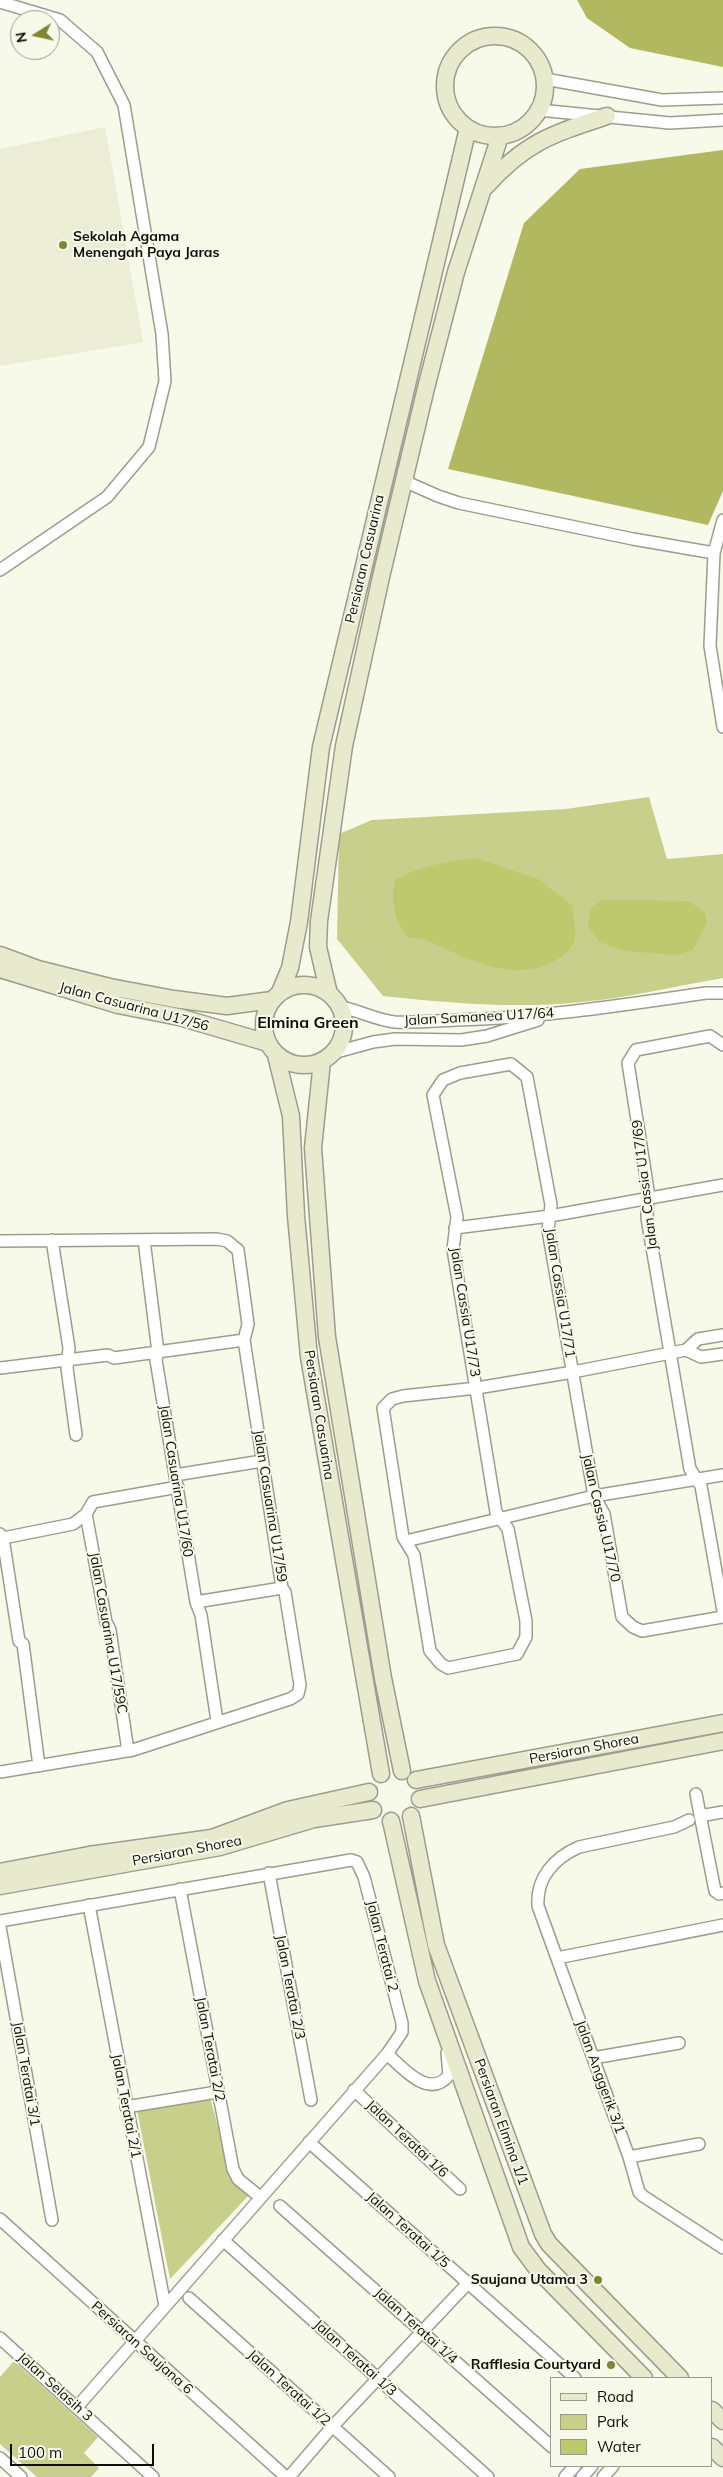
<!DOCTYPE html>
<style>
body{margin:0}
#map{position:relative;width:723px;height:2477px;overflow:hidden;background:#f7f9e9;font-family:Mulish,sans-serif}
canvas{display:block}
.legend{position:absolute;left:550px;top:2377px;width:162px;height:90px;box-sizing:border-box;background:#f7f9e9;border:1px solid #9a9b90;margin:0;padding:6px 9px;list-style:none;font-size:15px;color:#0f0f0a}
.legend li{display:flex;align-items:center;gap:10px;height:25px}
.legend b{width:25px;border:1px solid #9a9b90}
.north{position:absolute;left:10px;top:10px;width:50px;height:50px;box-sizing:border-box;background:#f7f9e9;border:1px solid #9a9b90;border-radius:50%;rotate:260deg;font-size:14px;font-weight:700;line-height:20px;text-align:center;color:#0f0f0a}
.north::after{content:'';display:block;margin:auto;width:18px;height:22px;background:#7e8631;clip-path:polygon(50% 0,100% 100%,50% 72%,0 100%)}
.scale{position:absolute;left:10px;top:2444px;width:144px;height:22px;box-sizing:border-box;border:2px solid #0f0f0a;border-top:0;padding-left:6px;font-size:15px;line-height:18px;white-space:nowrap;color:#0f0f0a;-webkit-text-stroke:4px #f7f9e9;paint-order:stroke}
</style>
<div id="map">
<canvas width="723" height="2477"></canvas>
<ul class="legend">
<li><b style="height:6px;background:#e8eace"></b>Road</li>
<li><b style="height:14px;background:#c7cf8b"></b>Park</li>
<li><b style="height:14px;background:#bec86d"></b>Water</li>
</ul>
<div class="north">N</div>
<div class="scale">100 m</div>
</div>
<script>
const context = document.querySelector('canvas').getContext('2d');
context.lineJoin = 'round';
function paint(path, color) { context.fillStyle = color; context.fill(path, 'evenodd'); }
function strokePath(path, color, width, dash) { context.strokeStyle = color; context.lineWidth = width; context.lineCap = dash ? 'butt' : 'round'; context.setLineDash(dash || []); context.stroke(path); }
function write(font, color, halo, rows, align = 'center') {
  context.font = font + ' Mulish,sans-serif'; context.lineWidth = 4; context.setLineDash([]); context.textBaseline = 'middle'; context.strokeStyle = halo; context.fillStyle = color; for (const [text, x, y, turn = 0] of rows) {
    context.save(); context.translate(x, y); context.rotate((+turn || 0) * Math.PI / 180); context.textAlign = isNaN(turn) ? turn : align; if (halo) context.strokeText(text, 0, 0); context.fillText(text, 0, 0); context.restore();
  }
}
const built = new Path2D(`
 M 105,127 L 143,342 L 0,366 L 0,149 Z`);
const green = new Path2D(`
 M 649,797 L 667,859 L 723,854 L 723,978 C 676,986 628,998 581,1002 C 515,1009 448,1003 383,996 L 337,939 L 339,834 L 372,820 L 566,809 Z
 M 210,2097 L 230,2172 L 249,2195 L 170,2279 L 137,2110 Z
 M 14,2361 L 98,2437 L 84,2453 L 99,2468 L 91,2477 L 37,2477 L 0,2444 L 0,2377 Z`);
const forest = new Path2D(`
 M 577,0 L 723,0 L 723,67 L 630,48 L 587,18 Z
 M 723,150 L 723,491 L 708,525 L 448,469 L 524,223 L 580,169 Z`);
const water = new Path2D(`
 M 476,858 L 538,879 L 573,906 C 573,916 576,928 575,937 C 574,948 565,955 556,960 C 512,986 463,956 421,938 L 408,938 C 395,921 390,901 395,880 C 421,865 447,862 476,858 Z
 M 602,900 L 689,901 L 705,913 L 707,923 L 693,950 L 675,955 L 625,951 L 599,942 L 588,926 L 591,907 Z`);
const street = new Path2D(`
 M 0,2 L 60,20 L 97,52 L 124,105 L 162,334 L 165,381 L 149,447 L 107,497 L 0,570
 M 545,79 L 662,100 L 723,98
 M 539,110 L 670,123 L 723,120
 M 404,481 L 438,496 L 459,503 L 633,539 L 714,553
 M 723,520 L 714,553 L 710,646 L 723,727
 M 340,1007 C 359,1010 375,1020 395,1022 C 415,1023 436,1021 456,1020 C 540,1018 623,1005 706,993 L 723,993
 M 723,1045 L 710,1036 L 636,1050 L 628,1063 L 648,1190 L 647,1218 L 690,1469 L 701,1486 L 723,1611
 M 333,1053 L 373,1042 L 395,1039 L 461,1040 L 487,1036 L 538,1020
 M 455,1228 L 550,1216 L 723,1185
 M 52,1240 L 69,1348 L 67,1368 L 76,1435
 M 144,1240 L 158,1352 L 156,1360 L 196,1602 L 201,1615 L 217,1721
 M 0,1241 L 217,1239 L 227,1241 L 238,1250 L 248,1324 L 244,1340 L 282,1588 L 285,1592 L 300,1685 L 298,1694 L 290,1699 L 133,1750 L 0,1772
 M 723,1335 L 698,1339 L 686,1350 L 573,1372 L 477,1388 L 403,1396 L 392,1399 L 383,1408 L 403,1537 L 414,1555 L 430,1651 L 441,1664 L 448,1668 L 517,1654 L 526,1637 L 526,1621 L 508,1529 L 496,1512 L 453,1249 L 457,1217 L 433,1095 L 443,1080 L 460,1073 L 511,1064 L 527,1077 L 551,1205 L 548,1230 L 594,1496 L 604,1514 L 622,1617 L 633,1627 L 642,1631 L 723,1617
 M 686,1350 L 701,1357 L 723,1354
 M 0,1368 L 108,1355 L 114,1358 L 244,1340
 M 175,1475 L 262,1461
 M 86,1514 L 106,1622 L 110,1630 L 128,1751
 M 0,1534 L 3,1538 L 73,1524 L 86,1514 L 93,1502 L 178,1487
 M 3,1538 L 19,1641 L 23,1644 L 39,1766
 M 406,1541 L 594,1496 L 723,1475
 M 196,1602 L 282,1588
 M 696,1794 L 715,1891 L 719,1894 L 723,1893
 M 700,1816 L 723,1812
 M 689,1820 L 674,1827 L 579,1847 C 554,1858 536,1878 538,1906 L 629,2157 L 639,2192 L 643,2196 L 723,2248
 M 269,1873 L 311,2100
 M 180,1889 L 233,2169 L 238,2179 L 260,2197
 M 89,1905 L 165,2306
 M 0,1921 L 351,1860 L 357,1862 L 364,1877 L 402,2023 L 402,2032 L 387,2054 L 77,2407
 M 0,1927 L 52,2220
 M 557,1958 L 723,1925
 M 387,2054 C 403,2068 429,2100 449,2075 L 447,2053
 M 593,2058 L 679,2043
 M 354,2090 L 460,2189
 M 126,2107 L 217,2092
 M 309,2142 L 575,2378
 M 629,2157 L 699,2144
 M 280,2206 L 552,2447
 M 0,2219 L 286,2477
 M 223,2240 L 488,2477
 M 189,2298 L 389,2477
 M 0,2338 L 153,2477
 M 0,2458 L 21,2477
 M 289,2477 L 332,2427 L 468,2283
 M 565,2477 L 575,2466
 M 582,2477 L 592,2466
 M 603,2477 L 613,2466`);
const secondary = new Path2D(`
 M445 86a50 50 0 1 1 100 0a50 50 0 1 1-100 0Z
 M 486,186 C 526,142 552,134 607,116
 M 0,955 L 38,969 L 110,987 L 174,999 L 227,1006 L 272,1000
 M 0,969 L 118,1005 L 179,1017 L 268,1043
 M264 1025a40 40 0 1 1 80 0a40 40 0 1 1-80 0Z
 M 280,992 L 290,968 L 299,922 L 321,747 L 468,128
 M 329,994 L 318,947 L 319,921 L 344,746 L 381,577 L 426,388 L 456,272 L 500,136
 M 276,1055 L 291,1116 L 296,1216 L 309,1357 L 381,1774
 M 322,1061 L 313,1148 L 327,1337 L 383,1678 L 402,1771
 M 416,1780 L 723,1723
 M 420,1799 L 723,1741
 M 411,1816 L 436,1945 L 543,2234 L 549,2244 L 680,2378
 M 391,1821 L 427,1981 L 521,2247 L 538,2270 L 644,2378
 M 0,1872 L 89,1855 L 212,1838 L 288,1810 L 369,1792
 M 0,1886 L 220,1847 L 314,1819 L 373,1810
 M 712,2410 L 723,2421
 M 712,2447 L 723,2458`);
const markers = [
 [63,245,5,"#7e8631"],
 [598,2280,5,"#7e8631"],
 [611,2365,5,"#7e8631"]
];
const poiNames = [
 ["Sekolah Agama",73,237,"left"],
 ["Menengah Paya Jaras",73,253,"left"],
 ["Saujana Utama 3",588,2280],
 ["Rafflesia Courtyard",601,2365]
];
const streetNames = [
 ["Persiaran Casuarina",365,559,-77],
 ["Jalan Casuarina U17/56",134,1007,15],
 ["Jalan Samanea U17/64",479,1017,-3],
 ["Jalan Cassia U17/69",645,1185,-97],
 ["Jalan Cassia U17/71",560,1293,81],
 ["Jalan Cassia U17/73",465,1312,81],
 ["Persiaran Casuarina",319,1415,81],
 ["Jalan Casuarina U17/60",176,1481,81],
 ["Jalan Casuarina U17/59",270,1506,81],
 ["Jalan Cassia U17/70",601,1518,77],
 ["Jalan Casuarina U17/59C",108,1633,80],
 ["Persiaran Shorea",584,1749,-11],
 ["Persiaran Shorea",187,1851,-11],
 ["Jalan Teratai 2",382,1946,76],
 ["Jalan Teratai 2/3",290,1987,79],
 ["Jalan Teratai 2/2",210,2049,79],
 ["Jalan Teratai 3/1",26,2074,80],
 ["Jalan Anggerik 3/1",600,2077,70],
 ["Jalan Teratai 2/1",126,2106,79],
 ["Persiaran Elmina 1/1",501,2122,70],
 ["Jalan Teratai 1/6",407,2139,43],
 ["Jalan Teratai 1/5",408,2230,42],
 ["Jalan Teratai 1/4",416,2326,42],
 ["Persiaran Saujana 6",142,2348,42],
 ["Jalan Teratai 1/3",355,2358,42],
 ["Jalan Selasih 3",55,2387,42],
 ["Jalan Teratai 1/2",289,2388,42]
];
const quarterNames = [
 ["Elmina Green",308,1023]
];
paint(built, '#ebedd6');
paint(green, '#c7cf8b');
paint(forest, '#b0b95f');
paint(water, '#bec86d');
strokePath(street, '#9b9d8e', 14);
strokePath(secondary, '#9b9d8e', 19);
strokePath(street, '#fff', 11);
strokePath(secondary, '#e8eace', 16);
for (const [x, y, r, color] of markers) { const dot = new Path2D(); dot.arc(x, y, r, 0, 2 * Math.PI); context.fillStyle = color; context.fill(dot); strokePath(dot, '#f7f9e9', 2); }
write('bold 14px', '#0f0f0a', '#f7f9e9', poiNames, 'right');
write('14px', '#0f0f0a', '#f7f9e9', streetNames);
write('bold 16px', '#0f0f0a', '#f7f9e9', quarterNames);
</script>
